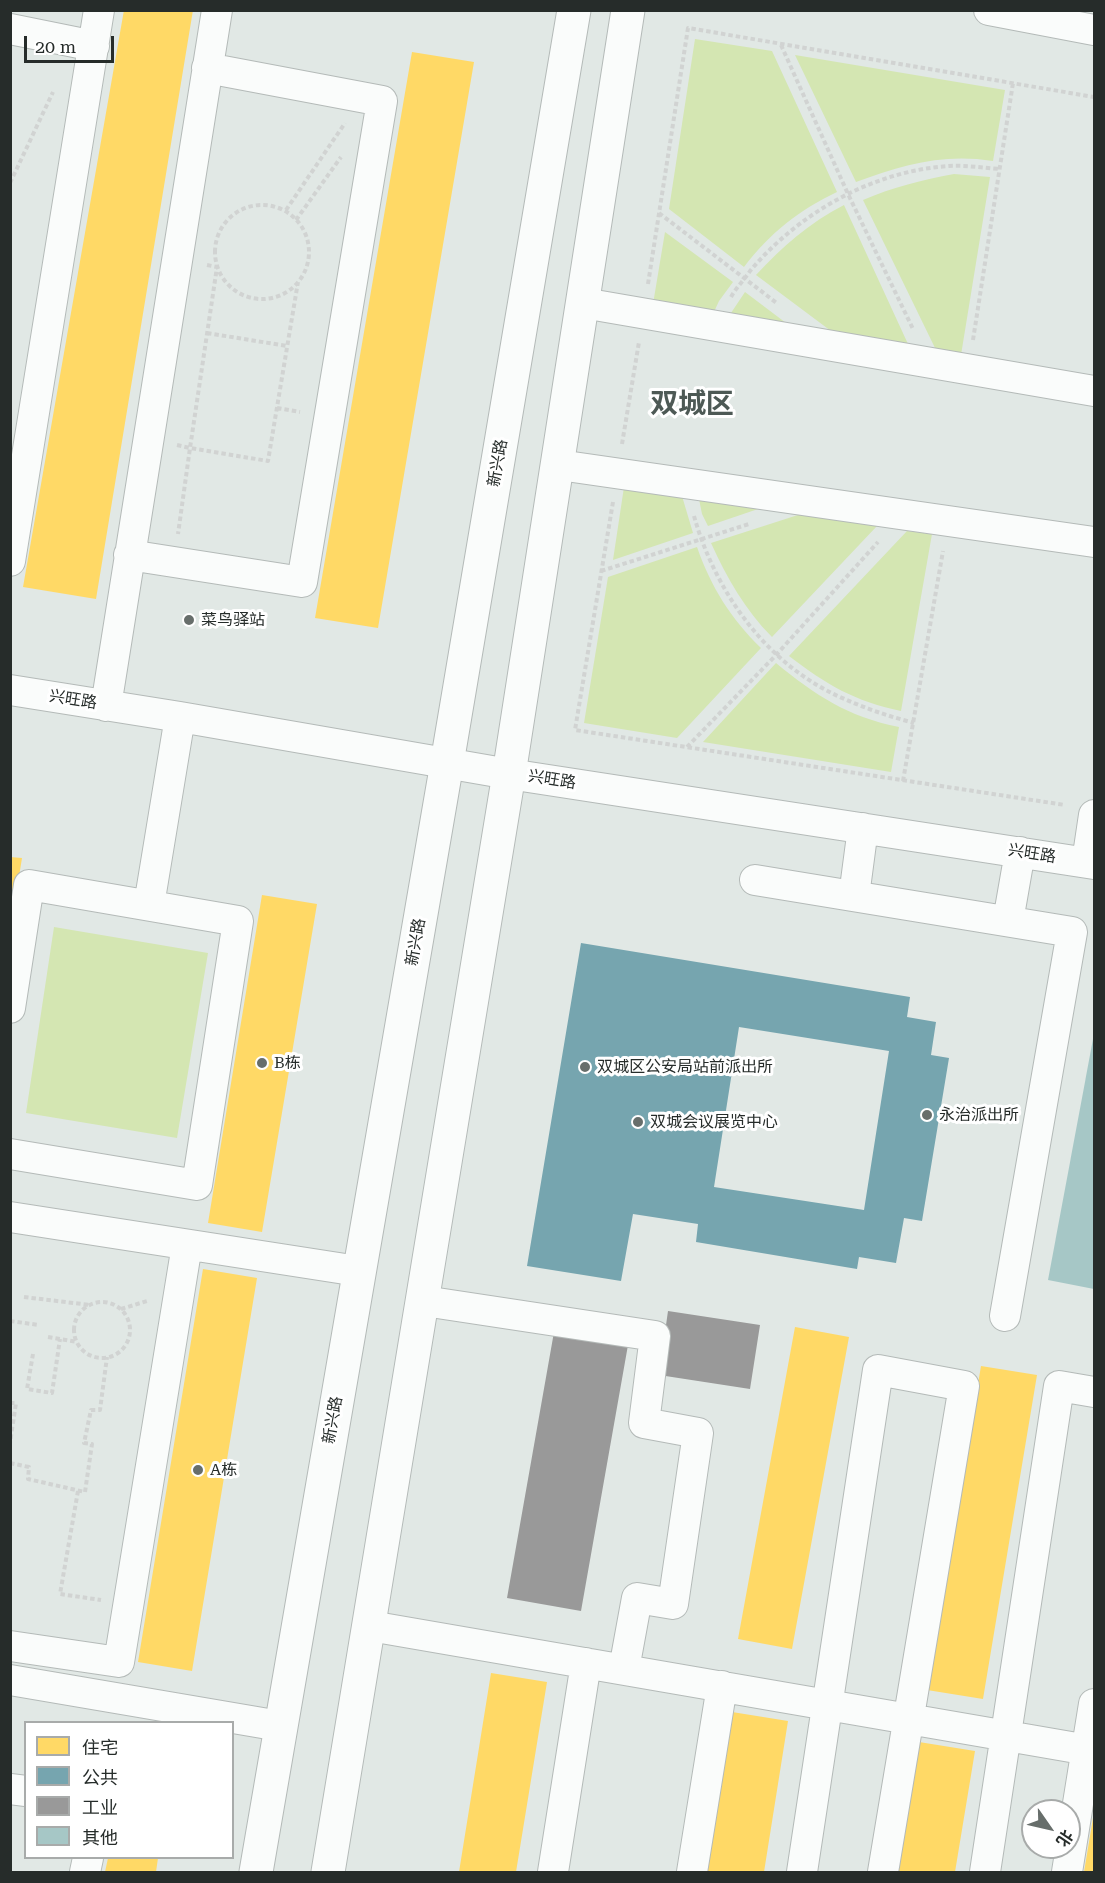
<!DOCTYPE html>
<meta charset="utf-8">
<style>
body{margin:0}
#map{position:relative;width:1105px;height:1883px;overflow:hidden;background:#e1e8e5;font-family:"Roboto Serif","Noto Sans SC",serif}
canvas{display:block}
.frame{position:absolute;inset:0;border:12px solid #262c2a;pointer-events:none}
.legend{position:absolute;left:24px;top:1721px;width:210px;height:138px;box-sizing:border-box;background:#fff;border:2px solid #a8abaa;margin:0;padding:8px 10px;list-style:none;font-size:18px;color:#262c2a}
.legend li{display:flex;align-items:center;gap:12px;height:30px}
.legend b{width:30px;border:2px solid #a8abaa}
.north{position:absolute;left:1021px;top:1799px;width:60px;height:60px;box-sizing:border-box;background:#fff;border:2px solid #a8abaa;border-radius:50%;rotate:124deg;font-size:16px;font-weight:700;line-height:24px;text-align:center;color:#262c2a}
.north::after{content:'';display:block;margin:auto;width:21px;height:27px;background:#676e6b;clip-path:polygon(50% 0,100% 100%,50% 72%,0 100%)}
.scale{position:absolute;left:24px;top:36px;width:90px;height:27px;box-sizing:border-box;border:3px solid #262c2a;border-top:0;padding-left:8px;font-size:18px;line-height:21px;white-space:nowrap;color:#262c2a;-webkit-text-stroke:4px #fff;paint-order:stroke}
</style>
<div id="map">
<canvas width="1105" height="1883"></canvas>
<div class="frame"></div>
<ul class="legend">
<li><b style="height:16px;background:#ffd966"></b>住宅</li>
<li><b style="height:16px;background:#76a5af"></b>公共</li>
<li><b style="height:16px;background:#999"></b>工业</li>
<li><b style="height:16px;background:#a6c7c6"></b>其他</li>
</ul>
<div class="north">北</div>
<div class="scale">20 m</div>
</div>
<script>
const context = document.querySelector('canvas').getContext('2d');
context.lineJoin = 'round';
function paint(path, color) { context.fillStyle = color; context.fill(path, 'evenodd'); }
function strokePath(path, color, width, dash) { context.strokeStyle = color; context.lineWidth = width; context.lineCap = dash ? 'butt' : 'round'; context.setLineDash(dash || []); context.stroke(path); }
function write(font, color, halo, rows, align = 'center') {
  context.font = font + ' "Roboto Serif","Noto Sans SC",serif'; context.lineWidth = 6; context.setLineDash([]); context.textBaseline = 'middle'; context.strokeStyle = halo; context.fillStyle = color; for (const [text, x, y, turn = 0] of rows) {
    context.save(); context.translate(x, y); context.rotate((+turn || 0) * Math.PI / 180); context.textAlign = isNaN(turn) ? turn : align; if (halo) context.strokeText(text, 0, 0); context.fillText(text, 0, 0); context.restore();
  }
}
const green = new Path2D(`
 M 695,39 L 772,51 L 837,192 C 799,210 770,233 744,267 L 669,209 Z
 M 795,55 L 1005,90 L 993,161 C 943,153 902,165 856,182 Z
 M 954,174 L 990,177 L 961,355 L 936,350 L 863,200 C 893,187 922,180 954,174 Z
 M 844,205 L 908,344 L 831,331 L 756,275 C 782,247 809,223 844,205 Z
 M 665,232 L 733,282 L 719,301 L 713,314 L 653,304 Z
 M 745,292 L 790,326 L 729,316 Z
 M 624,487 L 682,496 L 693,533 L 613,560 Z
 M 699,499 L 761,508 L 708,526 L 702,514 Z
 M 801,514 L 877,526 L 772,637 C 745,610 727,578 711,543 Z
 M 907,531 L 932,534 L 901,711 C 854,701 827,685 789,656 Z
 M 697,547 C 711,587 731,619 761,648 L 677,738 L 584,723 L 608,577 Z
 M 776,663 C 815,695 848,717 899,727 L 891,772 L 703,742 Z
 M 54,927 L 208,953 L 177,1138 L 26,1113 Z`);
const homes = new Path2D(`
 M 124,10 L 193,10 L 96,599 L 23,587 Z
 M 412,52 L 474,62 L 378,628 L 315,618 Z
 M 10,857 L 22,858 L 12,920 L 10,920 Z
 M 262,895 L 317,904 L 262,1232 L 208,1223 Z
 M 1093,1083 L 1094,1083 L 1094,1217 L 1071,1213 Z
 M 203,1269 L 257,1278 L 192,1671 L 138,1662 Z
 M 795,1327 L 849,1337 L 792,1649 L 738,1639 Z
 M 981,1366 L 1037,1375 L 983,1699 L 927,1690 Z
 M 491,1673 L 547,1682 L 516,1872 L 459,1872 Z
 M 732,1712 L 788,1721 L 764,1872 L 706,1872 Z
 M 919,1742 L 975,1751 L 955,1872 L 898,1872 Z
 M 1093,1818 L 1094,1872 L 1084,1872 Z
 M 108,1858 L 158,1858 L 156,1872 L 105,1872 Z`);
const public = new Path2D(`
 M 581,943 L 910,997 L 907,1017 L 936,1022 L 931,1055 L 949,1058 L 922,1221 L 904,1218 L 896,1263 L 859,1257 L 857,1269 L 696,1242 L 698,1224 L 633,1214 L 621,1281 L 527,1266 ZM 739,1027 L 889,1051 L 864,1210 L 714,1187 Z`);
const industry = new Path2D(`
 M 668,1311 L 760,1325 L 750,1389 L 659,1375 Z
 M 554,1332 L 628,1345 L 581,1611 L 507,1598 Z`);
const building = new Path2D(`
 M 1093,1039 L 1094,1039 L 1094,1289 L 1048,1280 Z`);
const path = new Path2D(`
 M 781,45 L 848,194 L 913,329
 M 10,183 L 53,92
 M215 252a47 47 0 1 1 94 0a47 47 0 1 1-94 0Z
 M 286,210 L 345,123
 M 659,213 L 778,304
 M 296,220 L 341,157
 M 207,265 L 217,267 L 190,448 L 268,461 L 298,282
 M 648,284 L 688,28 L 1094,97
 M 731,297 C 736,288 744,280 750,271 C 799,213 872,171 949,166 C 966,165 983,168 1000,169
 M 207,333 L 287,346
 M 973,340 L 1013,83
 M 277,408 L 300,412
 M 622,444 L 639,342
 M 177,445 L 190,448 L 178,534
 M 613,502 L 575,730 L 1065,805
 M 694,516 C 715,591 766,664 840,697 C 864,708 888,716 914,723
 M 601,571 L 749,524
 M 687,747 L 777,654 L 878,542
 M 903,781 L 943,551
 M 24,1297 L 90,1305
 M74 1330a28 28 0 1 1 56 0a28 28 0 1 1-56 0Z
 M 121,1309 L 147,1301
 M 10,1321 L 39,1325
 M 48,1337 L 77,1342
 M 33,1354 L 27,1389 L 52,1393 L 60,1339
 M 10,1403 L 16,1403 L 10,1443
 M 10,1463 L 29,1467 L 28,1479 L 85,1492 L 92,1444 L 84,1443 L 91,1410 L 100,1410 L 107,1357
 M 78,1491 L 60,1594 L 101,1600`);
const minor = new Path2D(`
 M 989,10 L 1094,30
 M 10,29 L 94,46
 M 583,303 L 1094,391
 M 559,465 L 1094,542
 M 129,555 L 302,582 L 382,101 L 207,68
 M 10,561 L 99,10
 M 10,690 L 180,717 L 509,774 L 1094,864
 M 106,706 L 217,10
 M 1087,862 L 1094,815
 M 755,880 L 1072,932 L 1005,1316
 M 854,896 L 863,828
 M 149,905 L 180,717
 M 1008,921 L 1020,852
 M 10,1008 L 29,885 L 238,921 L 197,1185 L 10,1154
 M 10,1217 L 358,1271
 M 424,1301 L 655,1336 L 644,1423 L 698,1433 L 673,1604 L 637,1598 L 624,1669
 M 370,1626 L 1094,1751
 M 10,1646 L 119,1662 L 187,1245
 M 10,1680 L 280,1726
 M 10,1789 L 26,1791
 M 85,1872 L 88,1858
 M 553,1872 L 586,1663
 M 692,1872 L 722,1686
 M 802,1872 L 878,1370 L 964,1386 L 883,1872
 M 985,1872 L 1059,1386 L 1094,1392
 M 1067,1872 L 1094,1704`);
const major = new Path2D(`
 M 256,1872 L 447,763 L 574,10
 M 328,1872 L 509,774 L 628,10`);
const markers = [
 [189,620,6,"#676e6b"],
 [262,1063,6,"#676e6b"],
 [585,1067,6,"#676e6b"],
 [927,1115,6,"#676e6b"],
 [638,1122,6,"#676e6b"],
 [198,1470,6,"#676e6b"]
];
const streetNames = [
 ["新兴路",498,463,-80],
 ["兴旺路",73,700,9],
 ["兴旺路",552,780,9],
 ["兴旺路",1032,854,9],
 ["新兴路",416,942,-80],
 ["新兴路",333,1420,-80]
];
const poiNames = [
 ["菜鸟驿站",201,620],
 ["B栋",274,1063],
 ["双城区公安局站前派出所",597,1067],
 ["永治派出所",939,1115],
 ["双城会议展览中心",650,1122],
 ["A栋",210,1470]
];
const townNames = [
 ["双城区",692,405]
];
paint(green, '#d4e6b2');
paint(homes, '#ffd966');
paint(public, '#76a5af');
paint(industry, '#999');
paint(building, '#a6c7c6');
strokePath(minor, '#b4bab8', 32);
strokePath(major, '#b4bab8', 35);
strokePath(path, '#d1d3d2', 4, [4.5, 3]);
strokePath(minor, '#fafcfb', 30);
strokePath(major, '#fafcfb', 33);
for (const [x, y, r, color] of markers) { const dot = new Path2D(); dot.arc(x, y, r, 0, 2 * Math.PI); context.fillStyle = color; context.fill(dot); strokePath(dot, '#fff', 2); }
write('16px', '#262c2a', '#fff', streetNames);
write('16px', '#262c2a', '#fff', poiNames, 'left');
write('bold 28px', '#4d5955', '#fff', townNames);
</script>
